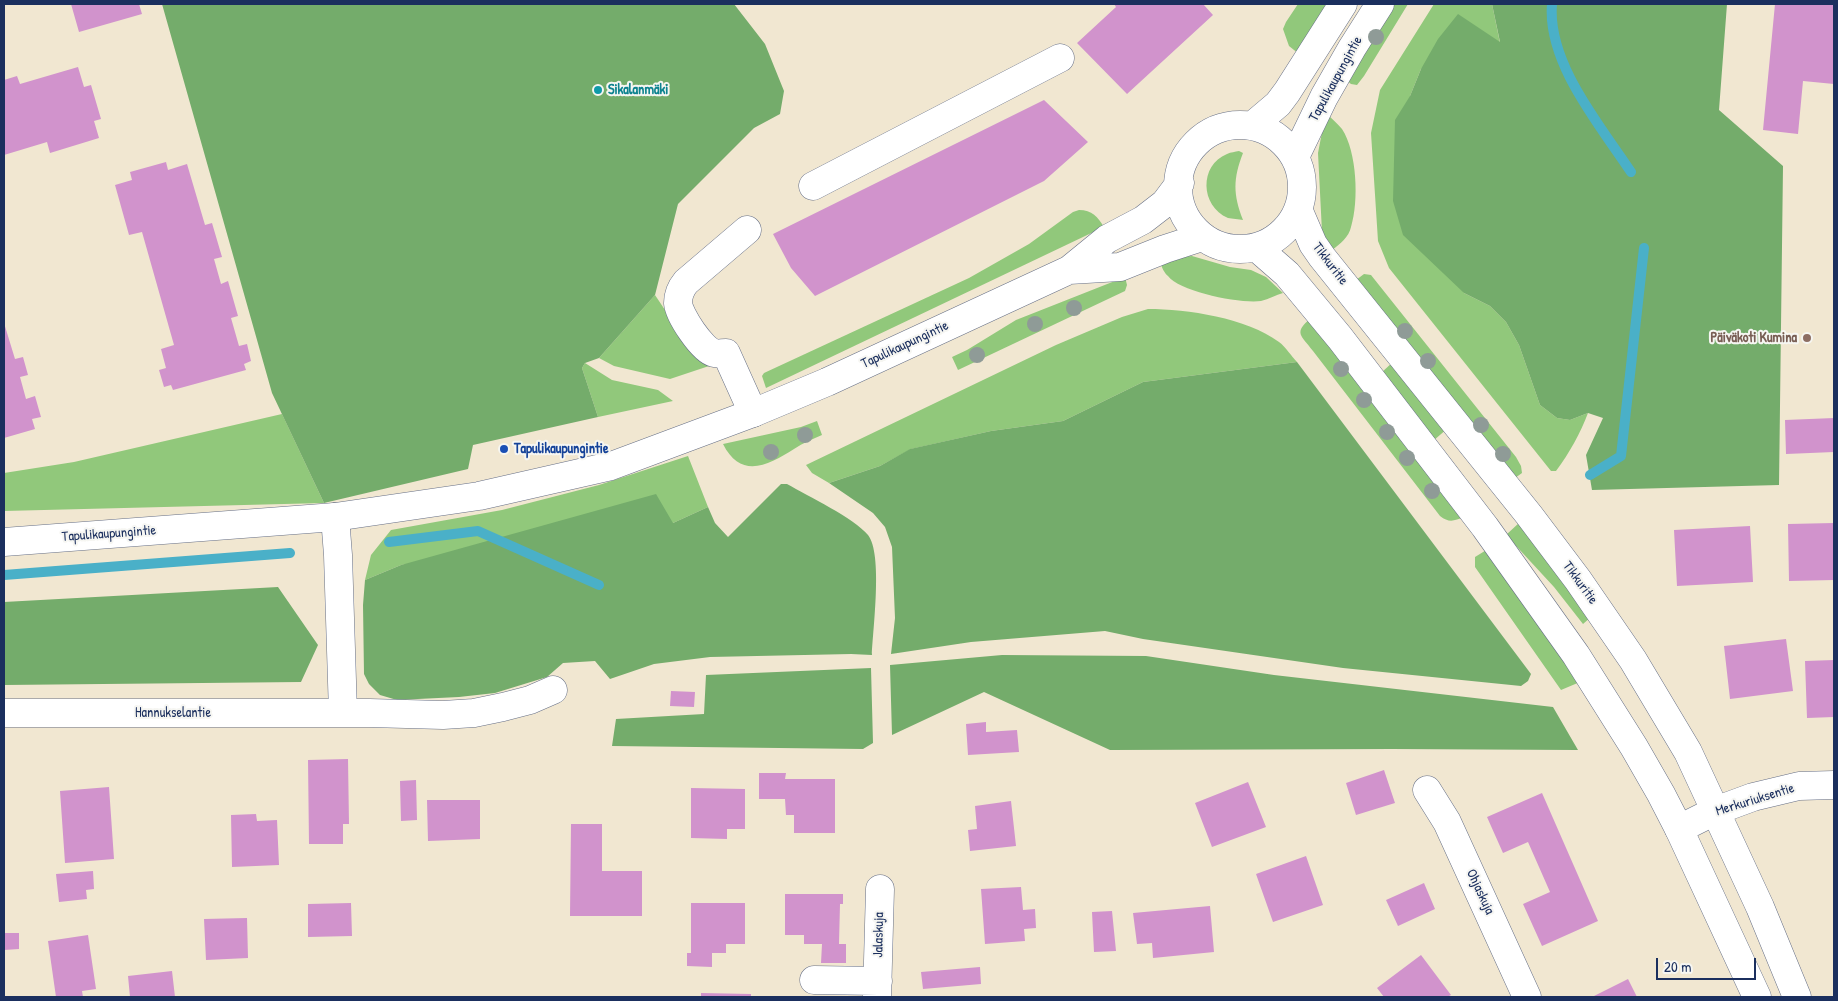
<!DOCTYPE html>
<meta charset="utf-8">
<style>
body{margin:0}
#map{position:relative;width:1838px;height:1001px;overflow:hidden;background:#f1e7d1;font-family:"Patrick Hand",sans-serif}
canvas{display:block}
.frame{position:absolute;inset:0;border:5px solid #1b2f5e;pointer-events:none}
.scale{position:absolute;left:1656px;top:958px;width:100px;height:22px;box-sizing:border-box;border:2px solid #1b2f5e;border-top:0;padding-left:6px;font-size:15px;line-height:18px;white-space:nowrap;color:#1b2f5e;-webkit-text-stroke:4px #f6f6f2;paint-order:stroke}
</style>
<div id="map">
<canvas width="1838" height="1001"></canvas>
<div class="frame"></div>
<div class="scale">20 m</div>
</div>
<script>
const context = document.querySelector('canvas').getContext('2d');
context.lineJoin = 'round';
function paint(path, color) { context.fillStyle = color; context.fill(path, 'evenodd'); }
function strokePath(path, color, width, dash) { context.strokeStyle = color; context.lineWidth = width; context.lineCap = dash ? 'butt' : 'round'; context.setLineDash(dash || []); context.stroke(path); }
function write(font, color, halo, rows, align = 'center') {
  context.font = font + ' "Patrick Hand",sans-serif'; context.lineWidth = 4; context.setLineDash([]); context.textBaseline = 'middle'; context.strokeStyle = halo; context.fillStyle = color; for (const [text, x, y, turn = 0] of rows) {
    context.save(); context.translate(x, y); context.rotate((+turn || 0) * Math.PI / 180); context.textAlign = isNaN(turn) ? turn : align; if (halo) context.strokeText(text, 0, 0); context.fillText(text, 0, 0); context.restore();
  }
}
const green = new Path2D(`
 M 1298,4 L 1329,4 L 1299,54 L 1289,46 L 1283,29 L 1286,22 Z
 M 1391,4 L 1408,4 L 1364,76 L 1357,85 L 1351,84 L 1346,80 Z
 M 1434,4 L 1492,4 L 1500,43 L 1421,69 L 1410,96 L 1464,293 L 1490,306 L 1506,322 L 1519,345 L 1540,405 L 1557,418 L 1570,420 L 1588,413 C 1580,434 1570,452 1556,471 L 1551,471 L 1389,268 L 1378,241 L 1371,133 L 1380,90 Z
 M 1328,115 C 1333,120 1338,124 1342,129 C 1357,152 1359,201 1351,227 C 1349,237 1340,244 1332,250 L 1322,232 L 1318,153 L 1323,127 Z
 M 1239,151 L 1243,153 C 1233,179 1233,194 1243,220 C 1239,219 1232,219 1228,218 C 1200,206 1199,165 1227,154 C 1231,152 1235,152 1239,151 Z
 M 1079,210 C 1092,210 1098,217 1104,227 L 766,388 L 762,376 L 764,373 L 969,278 L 1029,244 L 1073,212 Z
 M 1192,256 L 1230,267 L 1251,270 L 1266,277 L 1283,293 C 1276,295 1269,299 1261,301 C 1241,304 1180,292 1168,276 C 1164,273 1162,267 1160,263 L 1177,257 Z
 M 1364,274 L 1371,275 L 1516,457 L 1521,466 L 1522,473 L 1515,478 L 1356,280 Z
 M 1125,277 L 1127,285 L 1125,291 L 958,370 L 952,357 L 967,350 L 1016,320 Z
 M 655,295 L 697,358 L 712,365 L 670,379 L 614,366 L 599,358 Z
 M 1148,309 C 1187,309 1247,318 1279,342 C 1286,347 1291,356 1297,362 L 1143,382 L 1063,421 L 991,431 L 911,449 L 880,466 L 829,483 L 812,473 L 806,465 L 1056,345 L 1122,317 Z
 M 1311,318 L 1464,517 C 1454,521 1449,523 1440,516 L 1313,351 C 1301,335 1293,333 1311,318 Z
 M 1394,361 L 1448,428 L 1433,441 L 1381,373 Z
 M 585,363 L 612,380 L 658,390 L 673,401 L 598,417 L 582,368 Z
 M 282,414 L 324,503 L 4,511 L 4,473 L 74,462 Z
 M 817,421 L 822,435 C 813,439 803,443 794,449 C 769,465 741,480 723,444 L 801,427 Z
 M 688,456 L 708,507 L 673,523 L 401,565 L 365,580 L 371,555 L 391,530 L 502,510 L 599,485 Z
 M 1520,522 L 1591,617 L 1583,624 L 1554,587 L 1506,535 Z
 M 1488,549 L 1580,682 L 1561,690 L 1475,567 L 1475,557 Z`);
const forest = new Path2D(`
 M 162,4 L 734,4 L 765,44 L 784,91 L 780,114 L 754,128 L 678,204 L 655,295 L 599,358 L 585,363 L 582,368 L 598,417 L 473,445 L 468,469 L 324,503 L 272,393 Z
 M 1492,4 L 1727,4 L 1719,110 L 1783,166 L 1779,485 L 1592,490 L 1586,455 L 1603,418 L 1588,413 L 1570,420 L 1557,418 L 1540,405 L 1519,345 L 1506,322 L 1490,306 L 1464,293 L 1403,235 L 1393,201 L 1395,120 L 1410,96 L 1421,69 L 1438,39 L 1458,14 L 1500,42 Z
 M 1297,362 L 1531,674 L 1528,681 L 1521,686 L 1343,668 L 1143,639 L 1105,631 L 971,642 L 891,654 L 895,618 L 892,547 L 885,527 L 873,513 L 829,483 L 880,466 L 910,449 L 991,431 L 1063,421 L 1143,382 Z
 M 781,484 L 787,484 C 808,496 854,518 868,535 C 883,554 873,629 872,655 L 851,654 L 710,657 L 654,664 L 610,679 L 595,661 L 563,663 L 547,677 L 495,693 L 459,697 L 397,700 L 380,695 L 369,684 L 364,674 L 363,605 L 365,580 L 401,565 L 656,494 L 673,523 L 708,507 L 715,523 L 728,537 Z
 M 278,587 L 318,645 L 301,682 L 4,685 L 4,602 Z
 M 1002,655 L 1146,656 L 1274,675 L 1553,707 L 1578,750 L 1392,749 L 1110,750 L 984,692 L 892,735 L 890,665 Z
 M 871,668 L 873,743 L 863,749 L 612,746 L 616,719 L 704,714 L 706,675 Z`);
const stream = new Path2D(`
 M 1552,4 C 1547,63 1600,125 1631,172
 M 1590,475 L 1621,456 L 1644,248
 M 389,542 L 478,531 L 599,585
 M 4,575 L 290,553`);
const building = new Path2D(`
 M 71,4 L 139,4 L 142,14 L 79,32 Z
 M 1114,4 L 1203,4 L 1213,15 L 1127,94 L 1077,43 L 1116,7 Z
 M 1775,4 L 1834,4 L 1834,84 L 1803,81 L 1798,134 L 1763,130 Z
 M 78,67 L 84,87 L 91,85 L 101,119 L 94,121 L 99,138 L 50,153 L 47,142 L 4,155 L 4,80 L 17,76 L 20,84 Z
 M 1044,100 L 1088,142 L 1044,181 L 815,296 L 791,268 L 773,234 Z
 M 166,162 L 168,170 L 187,164 L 205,225 L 212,223 L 222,257 L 214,259 L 221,284 L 228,281 L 238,316 L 231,318 L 239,346 L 247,344 L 251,361 L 244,364 L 246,370 L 173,390 L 171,385 L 164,387 L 159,370 L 166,368 L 161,349 L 174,345 L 142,232 L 129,235 L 115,185 L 132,180 L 130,172 Z
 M 4,323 L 15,359 L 23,357 L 28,375 L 20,377 L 26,399 L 35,396 L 41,417 L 32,419 L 35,429 L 4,438 Z
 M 1834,418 L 1834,452 L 1786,454 L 1785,420 Z
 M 1834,523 L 1834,580 L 1789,581 L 1788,524 Z
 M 1750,526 L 1753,582 L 1677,586 L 1674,530 Z
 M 1786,639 L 1793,691 L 1730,699 L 1724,646 Z
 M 1834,660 L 1834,717 L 1807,718 L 1805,661 Z
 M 671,691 L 695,692 L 694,707 L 670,706 Z
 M 986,722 L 986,732 L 1017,730 L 1019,752 L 968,755 L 966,724 Z
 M 348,759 L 349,824 L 343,824 L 343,844 L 309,844 L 308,760 Z
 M 1384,770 L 1395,803 L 1356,815 L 1346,783 Z
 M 759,773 L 786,773 L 785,779 L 835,779 L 835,833 L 794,833 L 794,815 L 786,815 L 785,799 L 759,799 Z
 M 416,780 L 417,820 L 401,821 L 400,781 Z
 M 1248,782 L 1266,827 L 1212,847 L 1195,803 Z
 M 109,787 L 114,859 L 65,863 L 60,791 Z
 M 691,788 L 745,789 L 745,829 L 727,829 L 727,839 L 691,838 Z
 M 1542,793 L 1598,921 L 1542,946 L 1523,904 L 1550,892 L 1528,842 L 1503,853 L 1487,817 Z
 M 427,800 L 480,800 L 480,839 L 428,841 Z
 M 1011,801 L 1016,846 L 970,851 L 968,830 L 977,829 L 975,806 Z
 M 256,814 L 257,821 L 277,820 L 279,865 L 232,867 L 231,815 Z
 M 571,824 L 602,824 L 602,871 L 642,871 L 642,916 L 570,916 Z
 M 1306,856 L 1323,905 L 1273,922 L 1256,874 Z
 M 93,871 L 94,889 L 86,890 L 87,899 L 59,902 L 56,874 Z
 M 1424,883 L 1435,909 L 1398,926 L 1386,900 Z
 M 1021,887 L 1023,910 L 1035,909 L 1036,928 L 1024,929 L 1025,941 L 985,944 L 981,889 Z
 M 785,894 L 843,894 L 843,904 L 840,904 L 839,944 L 846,944 L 846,963 L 821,963 L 822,944 L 804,944 L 804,935 L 785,935 Z
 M 351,903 L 352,936 L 308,937 L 308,904 Z
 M 691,903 L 745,903 L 745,944 L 726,944 L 726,953 L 712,953 L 712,967 L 687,966 L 687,953 L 691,953 Z
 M 1210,906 L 1214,952 L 1153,958 L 1152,943 L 1137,944 L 1133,913 Z
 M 1112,911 L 1116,951 L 1094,952 L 1092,912 Z
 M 247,918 L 248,958 L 206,960 L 204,919 Z
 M 4,933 L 19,933 L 19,949 L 4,950 Z
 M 88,935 L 96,989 L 82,991 L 83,997 L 56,997 L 48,941 Z
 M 1421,955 L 1451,995 L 1447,997 L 1384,997 L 1377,988 Z
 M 980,967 L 981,984 L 923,989 L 921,972 Z
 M 172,971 L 175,997 L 130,997 L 128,976 Z
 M 1628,979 L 1637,997 L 1592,997 Z
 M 701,993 L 751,994 L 751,997 L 701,997 Z`);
const minor = new Path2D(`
 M 813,186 L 1060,58
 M 747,230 L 686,282 C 681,288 678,295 678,303 C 679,315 702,350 714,353 C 717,354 722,353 726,353 L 753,413
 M 335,517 L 338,555 L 343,713
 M 4,713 L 369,713 L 443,715 L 474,713 L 503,707 L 530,700 L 553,690
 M 1427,790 L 1447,822 L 1527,997
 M 1679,829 L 1715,811 L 1753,797 L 1799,786 L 1834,785
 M 814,980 L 878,981
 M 877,997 L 880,889`);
const major = new Path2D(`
 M1178 187a62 62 0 1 1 124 0a62 62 0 1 1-124 0Z
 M 1252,126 L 1278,104 L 1287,92 L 1343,4
 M 1295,157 L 1324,97 L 1352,48 L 1380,4
 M 1298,209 L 1313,244 L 1322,257 L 1529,515 L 1578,580 L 1633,660 L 1688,752 L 1760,907 L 1797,997
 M 1256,247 L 1287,274 L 1340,338 L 1485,527 L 1576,655 L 1634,747 L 1661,794 L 1679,829 L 1757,997
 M 1069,270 L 1120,267 L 1165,249 L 1202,237
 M 4,542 L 335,517 L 479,496 L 611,466 L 753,413 L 827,382 L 1069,270 L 1107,239 L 1143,220 L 1165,203 L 1180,183`);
const trees = [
 [1376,37],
 [1074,308],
 [1035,324],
 [1405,331],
 [977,355],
 [1428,361],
 [1341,369],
 [1364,400],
 [1481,425],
 [1387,432],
 [805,435],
 [771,452],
 [1503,454],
 [1407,458],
 [1432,491]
];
const markers = [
 [598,90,5,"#0f9aa8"],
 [1807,338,5,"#8d6e63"],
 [504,449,5,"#1a4fb4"]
];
const streetNames = [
 ["Tapulikaupungintie",1336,79,-61],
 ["Tikkuritie",1330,264,53],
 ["Tapulikaupungintie",905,345,-25],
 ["Tapulikaupungintie",109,534,-4],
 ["Tikkuritie",1580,583,54],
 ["Hannukselantie",173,713],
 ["Merkuriuksentie",1755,800,-17],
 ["Ohjaskuja",1480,892,65],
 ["Jalaskuja",879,935,-89]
];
const cultureNames = [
 ["Sikalanmäki",608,90]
];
const educationNames = [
 ["Päiväkoti Kumina",1797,338]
];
const transitNames = [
 ["Tapulikaupungintie",514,449]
];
paint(green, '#91c87b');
paint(forest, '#74ac6b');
strokePath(stream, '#4ab0c8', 10);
paint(building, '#d193cc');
strokePath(minor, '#666f86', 29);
strokePath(major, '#666f86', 29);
strokePath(minor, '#fff', 28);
strokePath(major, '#fff', 28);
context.fillStyle = '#8f9b97';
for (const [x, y] of trees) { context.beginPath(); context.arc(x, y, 8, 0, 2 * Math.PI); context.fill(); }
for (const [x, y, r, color] of markers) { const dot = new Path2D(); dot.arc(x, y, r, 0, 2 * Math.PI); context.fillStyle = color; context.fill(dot); strokePath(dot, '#f6f6f2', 2); }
write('14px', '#1b2f5e', '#f6f6f2', streetNames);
write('bold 14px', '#0d838f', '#f6f6f2', cultureNames, 'left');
write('bold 14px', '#785e54', '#f6f6f2', educationNames, 'right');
write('bold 14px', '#164399', '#f6f6f2', transitNames, 'left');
</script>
